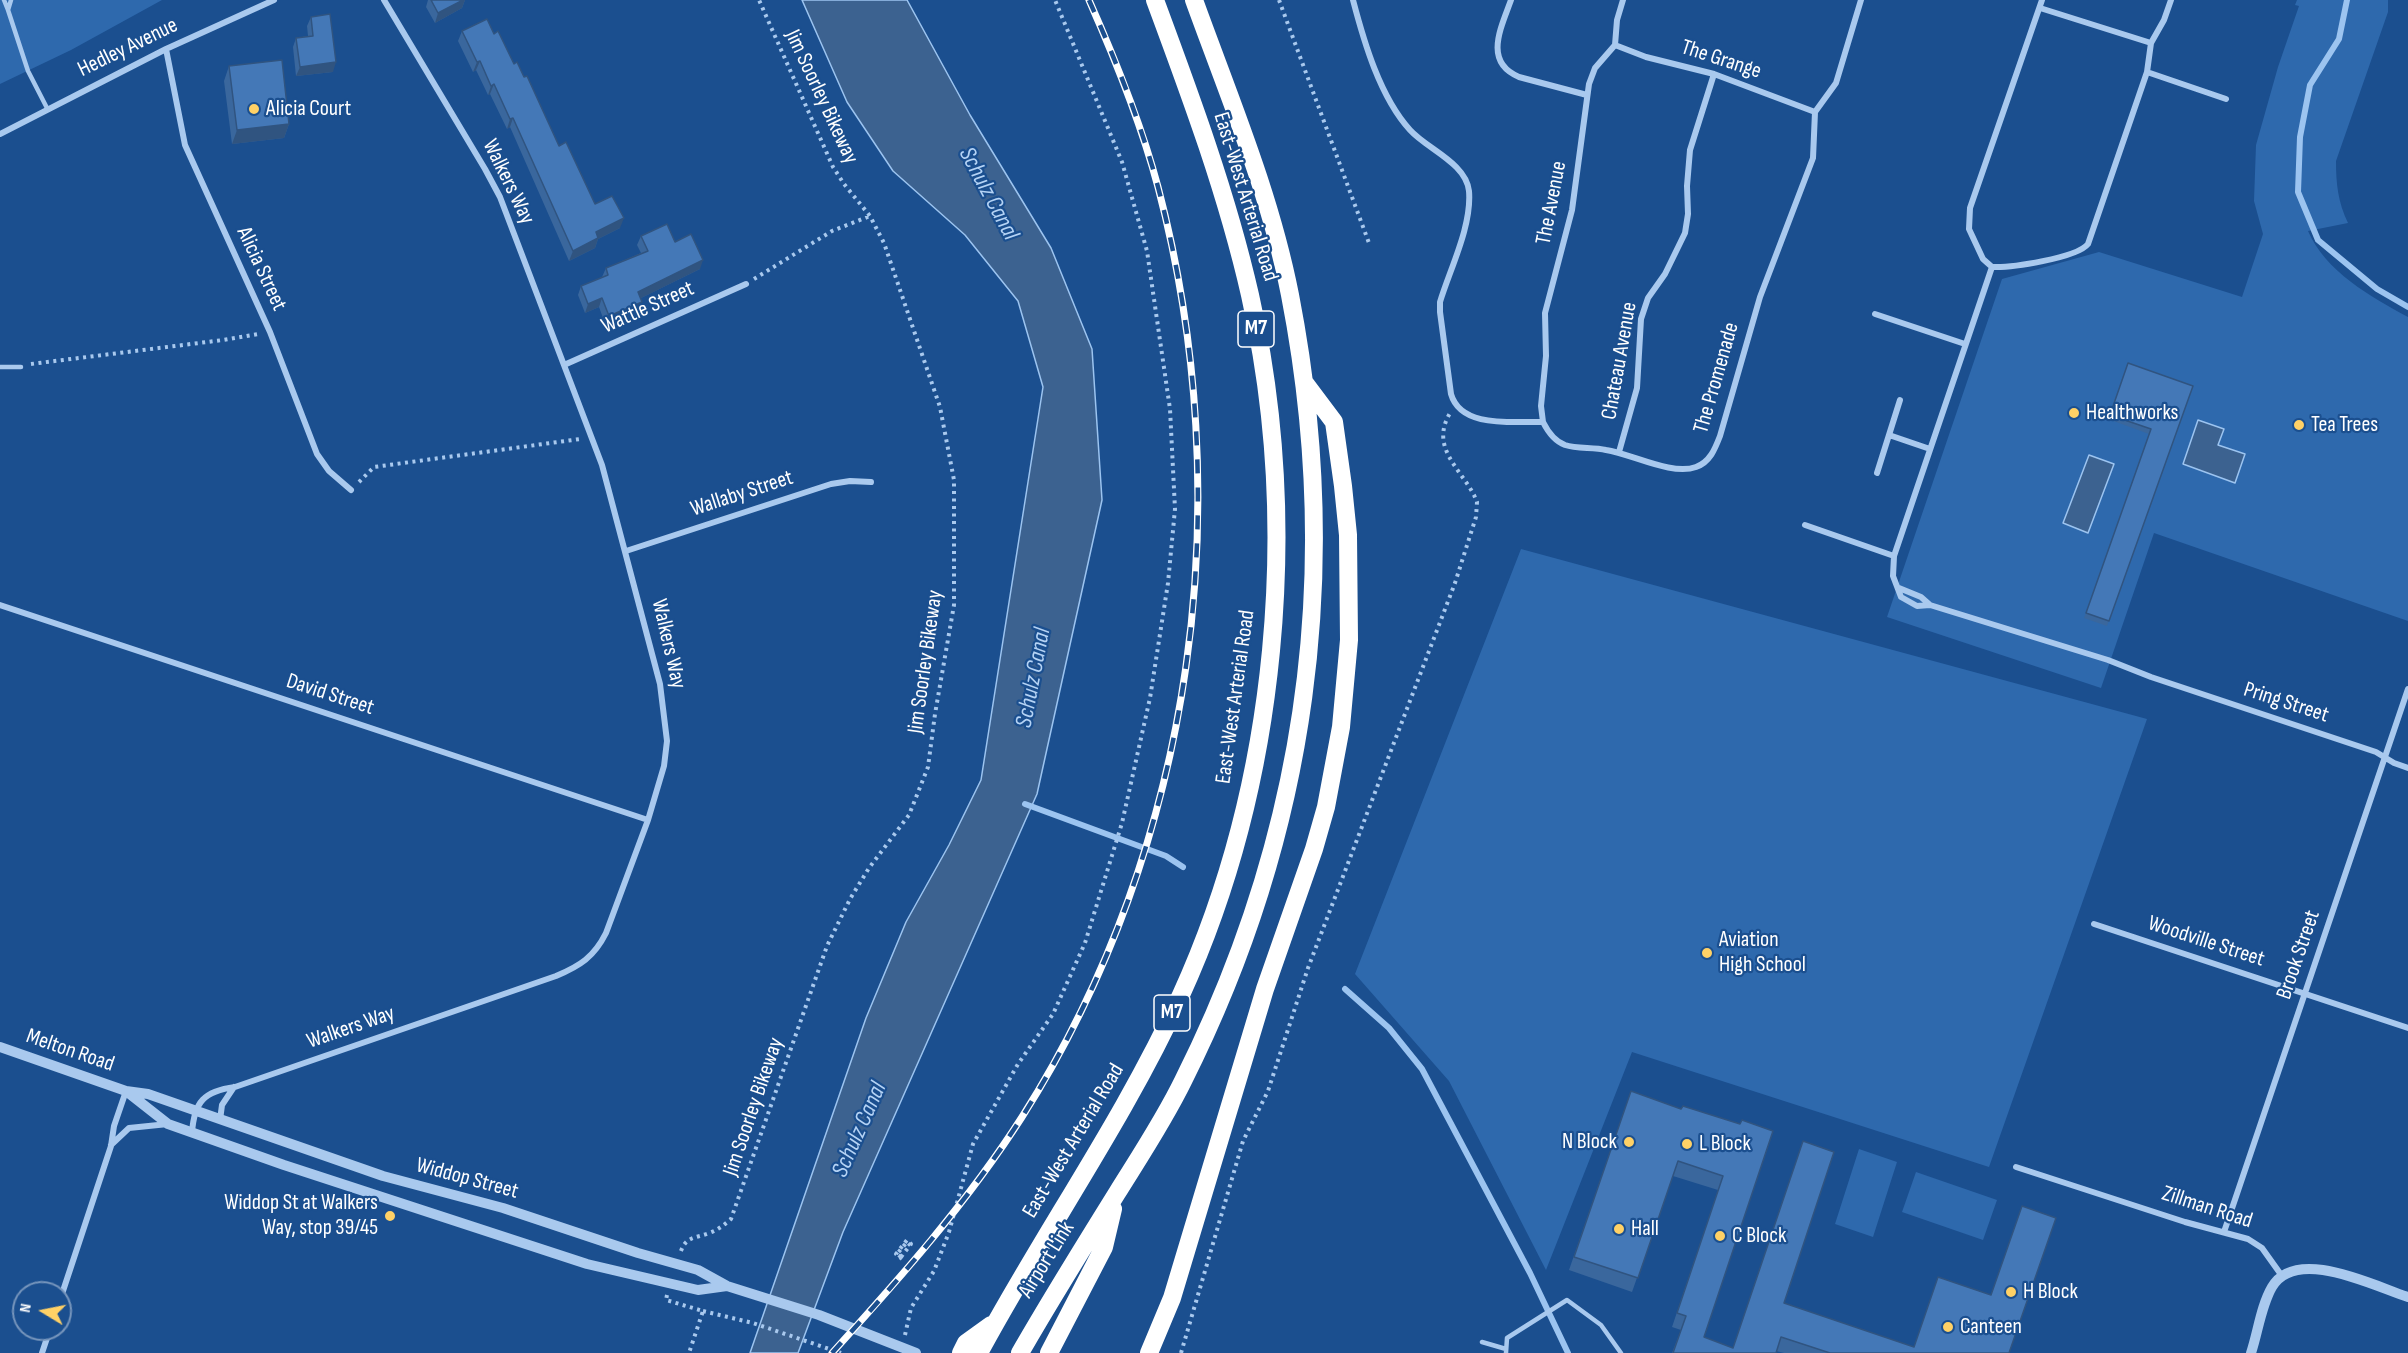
<!DOCTYPE html>
<style>
body{margin:0}
#map{position:relative;width:2408px;height:1353px;overflow:hidden;background:#1b4f8f;font-family:"Sofia Sans Condensed",sans-serif}
canvas{display:block}
.north{position:absolute;left:12px;top:1281px;width:60px;height:60px;box-sizing:border-box;background:#1b4f8f;border:2px solid #7695bc;border-radius:50%;rotate:280deg;font-size:16px;font-weight:700;line-height:24px;text-align:center;color:#fff}
.north::after{content:'';display:block;margin:auto;width:21px;height:27px;background:#ffd166;clip-path:polygon(50% 0,100% 100%,50% 72%,0 100%)}
</style>
<div id="map">
<canvas width="2408" height="1353"></canvas>
<div class="north">N</div>
</div>
<script>
const context = document.querySelector('canvas').getContext('2d');
context.lineJoin = 'round';
function paint(path, color) { context.fillStyle = color; context.fill(path, 'evenodd'); }
function strokePath(path, color, width, dash) { context.strokeStyle = color; context.lineWidth = width; context.lineCap = dash ? 'butt' : 'round'; context.setLineDash(dash || []); context.stroke(path); }
function write(font, color, halo, rows, align = 'center') {
  context.font = font + ' "Sofia Sans Condensed",sans-serif'; context.lineWidth = 4.5; context.setLineDash([]); context.textBaseline = 'middle'; context.strokeStyle = halo; context.fillStyle = color; for (const [text, x, y, turn = 0] of rows) {
    context.save(); context.translate(x, y); context.rotate((+turn || 0) * Math.PI / 180); context.textAlign = isNaN(turn) ? turn : align; if (halo) context.strokeText(text, 0, 0); context.fillText(text, 0, 0); context.restore();
  }
}
const green = new Path2D(`
 M 0,0 L 162,0 L 71,50 L 0,84 Z
 M 2297,0 L 2388,0 L 2388,12 L 2336,161 C 2336,184 2338,202 2348,223 L 2308,231 C 2325,271 2371,297 2408,317 L 2408,621 L 2154,533 L 2101,688 L 1887,617 L 2002,279 L 2099,252 L 2242,297 L 2263,234 L 2254,201 L 2256,145 L 2278,67 L 2299,6 L 2295,5 Z
 M 1521,549 L 2147,719 L 1989,1167 L 1632,1052 L 1546,1270 L 1449,1081 L 1355,974 Z
 M 1859,1149 L 1897,1162 L 1873,1237 L 1835,1224 Z
 M 1916,1172 L 1997,1200 L 1983,1240 L 1902,1212 Z`);
const water = new Path2D(`
 M 802,0 L 907,0 L 970,115 L 1051,248 L 1092,349 L 1102,500 L 1037,794 L 843,1232 L 798,1353 L 750,1353 L 866,1018 L 906,922 L 949,845 L 981,780 L 1043,387 L 1018,301 L 965,235 L 893,171 L 847,102 Z
 M 2198,420 L 2224,429 L 2218,445 L 2245,454 L 2235,483 L 2183,464 Z
 M 2089,455 L 2114,464 L 2088,533 L 2063,523 Z`);
const stream = new Path2D(`
 M 2347,0 L 2339,39 L 2310,85 L 2300,137 L 2298,192 L 2318,240 L 2377,289 L 2408,307
 M 1025,804 L 1166,856 L 1183,867
 M 1345,989 L 1389,1028 L 1422,1069 L 1530,1273 L 1568,1353`);
const path = new Path2D(`
 M 1279,0 L 1369,243
 M 754,279 L 832,231 L 870,216
 M 31,364 L 223,340 L 258,334
 M 359,482 L 374,467 L 580,439
 M 681,1251 C 686,1236 697,1238 709,1233 C 718,1230 724,1225 731,1219 L 827,946 L 850,899 L 869,868 L 909,815 L 928,767 L 935,714 L 954,605 L 954,480 L 940,407 L 884,243 L 870,216 L 844,184 L 833,167 L 759,0
 M 901,1257 L 897,1254 L 907,1242 L 912,1247
 M 667,1295 L 666,1300 L 703,1311 L 689,1353
 M 703,1311 L 753,1323 L 841,1353
 M 905,1335 L 911,1308 L 934,1271 L 949,1232 L 973,1144 L 1018,1064 L 1053,1014 L 1085,943 L 1122,823 L 1150,698 L 1168,583 L 1175,509 L 1170,409 L 1147,251 L 1122,162 L 1055,0
 M 1181,1353 L 1243,1141 L 1268,1091 L 1308,968 L 1455,583 L 1476,517 L 1477,502 L 1474,495 C 1459,467 1430,447 1450,413`);
const service = new Path2D(`
 M 4,0 L 8,10 L 11,0
 M 8,10 L 28,71 L 47,108
 M 0,367 L 21,367
 M 1482,1342 L 1506,1349
 M 1506,1353 L 1507,1338 L 1567,1300 L 1601,1325 L 1621,1353`);
const minor = new Path2D(`
 M 1353,0 C 1364,42 1380,97 1410,130 C 1427,149 1466,163 1469,191 C 1472,226 1450,269 1440,302 L 1440,312 L 1451,394 C 1461,429 1514,421 1543,422 C 1548,432 1554,441 1565,445 C 1577,449 1593,447 1606,450 C 1632,454 1672,476 1696,467 C 1710,462 1715,449 1720,436 L 1760,297 L 1813,158 L 1815,112 L 1836,83 L 1861,0
 M 1511,0 C 1501,28 1483,62 1519,77 L 1587,95
 M 2042,0 L 1970,208 L 1969,229 L 1983,259 L 1992,267 L 1894,556 L 1893,576 L 1901,597 L 1917,606 L 1930,605 L 2108,660 L 2151,677 L 2376,752 L 2394,763 L 2408,768
 M 2040,8 L 2151,43
 M 1615,45 L 1646,57 L 1714,74 L 1815,112
 M 166,49 L 185,145 L 270,332 L 317,454 L 329,471 L 351,490
 M 2147,72 L 2226,99
 M 0,134 L 166,49 L 274,0
 M 1992,267 C 2010,268 2077,258 2088,244 L 2147,72 L 2151,43 L 2164,20 L 2171,0
 M 1875,314 L 1965,344
 M 564,365 L 746,284
 M 1543,422 L 1541,406 L 1546,356 L 1545,313 L 1572,210 L 1589,84 L 1595,68 L 1615,45 L 1617,20 L 1623,0
 M 1889,435 L 1930,449
 M 1619,452 L 1637,388 L 1641,319 L 1648,298 L 1665,274 L 1685,233 L 1688,214 L 1687,186 L 1690,150 L 1714,74
 M 1877,473 L 1900,400
 M 1805,525 L 1894,556
 M 626,551 L 831,484 L 850,481 L 871,482
 M 1899,588 L 1921,597 L 1930,605
 M 0,605 L 648,820
 M 2094,924 L 2408,1028
 M 220,1120 L 222,1105 L 234,1087
 M 192,1133 C 194,1102 204,1091 235,1087 L 556,976 C 580,966 594,957 606,933 L 648,820 L 664,766 L 667,741 L 660,684 L 602,465 L 500,197 L 485,169 L 384,0
 M 111,1145 L 129,1128 L 168,1124
 M 2016,1167 L 2185,1222 L 2248,1239 L 2262,1248 L 2282,1276
 M 2224,1232 L 2408,689
 M 60,1300 L 111,1146 L 114,1126 L 126,1091
 M 42,1353 L 50,1329`);
const tertiary = new Path2D(`
 M 0,1047 L 126,1091 L 148,1094 L 383,1176 L 503,1208 L 638,1253 L 698,1270 L 727,1286 L 819,1315 L 916,1353
 M 126,1091 L 168,1124 L 284,1165 L 587,1264 L 698,1290 L 727,1286
 M 2251,1353 C 2258,1332 2261,1306 2272,1287 C 2296,1246 2374,1286 2408,1297`);
const motorway = new Path2D(`
 M 961,1353 L 966,1343 L 991,1325
 M 979,1353 C 1044,1232 1124,1120 1181,995 C 1278,782 1301,523 1250,295 C 1227,194 1191,97 1155,0
 M 1020,1353 C 1051,1299 1084,1246 1117,1193 C 1140,1156 1164,1120 1183,1081 C 1308,832 1343,568 1290,295 C 1270,193 1229,97 1194,0
 M 1049,1353 L 1104,1247 L 1113,1209
 M 1149,1353 L 1172,1298 L 1265,989 L 1314,849 L 1326,807 L 1341,727 L 1349,640 L 1348,535 L 1343,486 L 1334,422 L 1304,382`);
const rail = new Path2D(`
 M 832,1353 C 900,1278 967,1203 1022,1117 C 1196,843 1240,499 1158,187 C 1141,123 1116,61 1089,0`);
const pathBridge = new Path2D(`
 M 901,1257 L 911,1244 L 907,1240 L 896,1254 L 902,1259`);
const wall = new Path2D(`
 M 428,0 L 465,0 L 462,8 L 435,23 L 426,7 Z
 M 311,17 L 333,72 L 296,76 L 293,47 L 296,38 L 308,36 L 307,26 Z
 M 462,31 L 494,34 L 514,64 L 559,146 L 595,204 L 620,228 L 598,239 L 595,248 L 569,261 L 510,127 L 507,129 L 490,94 L 488,95 L 476,70 L 473,72 L 458,41 Z
 M 229,66 L 289,124 L 284,138 L 232,144 L 224,81 Z
 M 641,236 L 675,242 L 700,269 L 641,298 L 639,312 L 606,326 L 599,307 L 585,313 L 578,295 L 581,286 L 602,277 L 606,268 L 641,253 L 637,245 Z
 M 2128,363 L 2193,386 L 2107,626 L 2084,618 L 2149,434 L 2108,419 Z
 M 1631,1091 L 1681,1109 L 1740,1124 L 1704,1337 L 1733,1348 L 1784,1303 L 1914,1347 L 2009,1353 L 1784,1353 L 1776,1351 L 1672,1353 L 1681,1330 L 1672,1327 L 1718,1190 L 1673,1176 L 1632,1292 L 1569,1270 Z`);
const shadedWall = new Path2D(`
 M 463,0 L 465,0 L 462,8 L 435,23 L 438,13 Z
 M 480,61 L 476,70 L 473,72 L 477,62 Z
 M 336,62 L 333,72 L 296,76 L 300,67 Z
 M 494,84 L 490,94 L 488,95 L 491,86 Z
 M 513,118 L 510,127 L 507,129 L 510,119 Z
 M 289,124 L 284,138 L 232,144 L 237,130 Z
 M 624,218 L 620,228 L 598,239 L 595,248 L 569,261 L 573,251 L 596,232 Z
 M 703,260 L 700,269 L 635,301 L 638,292 Z
 M 602,298 L 599,307 L 585,313 L 588,304 Z
 M 642,302 L 639,312 L 606,326 L 609,316 Z`);
const building = new Path2D(`
 M 431,0 L 463,0 L 438,13 Z
 M 330,14 L 336,62 L 300,67 L 296,38 L 313,36 L 311,17 Z
 M 487,19 L 494,34 L 498,31 L 514,64 L 517,62 L 524,77 L 527,76 L 559,146 L 566,142 L 595,204 L 612,196 L 624,218 L 596,232 L 598,238 L 573,251 L 513,118 L 510,119 L 494,84 L 491,86 L 480,61 L 477,62 L 462,31 Z
 M 282,60 L 289,124 L 237,130 L 229,66 Z
 M 667,224 L 675,242 L 691,234 L 703,260 L 638,292 L 642,302 L 609,316 L 602,298 L 588,304 L 581,286 L 608,275 L 606,268 L 648,251 L 641,236 Z
 M 2128,363 L 2193,386 L 2109,621 L 2086,613 L 2151,429 L 2110,415 Z
 M 1631,1091 L 1681,1109 L 1683,1106 L 1740,1124 L 1742,1120 L 1773,1131 L 1704,1337 L 1733,1348 L 1803,1141 L 1834,1152 L 1784,1303 L 1914,1347 L 1938,1277 L 1991,1295 L 2022,1206 L 2056,1218 L 2009,1353 L 1830,1353 L 1781,1337 L 1776,1353 L 1673,1353 L 1686,1316 L 1677,1313 L 1723,1176 L 1678,1161 L 1638,1278 L 1574,1257 Z`);
const markers = [
 [254,109,6,"#ffd166"],
 [2074,413,6,"#ffd166"],
 [2299,425,6,"#ffd166"],
 [1707,953,6,"#ffd166"],
 [1629,1142,6,"#ffd166"],
 [1687,1144,6,"#ffd166"],
 [390,1216,6,"#ffd166"],
 [1619,1229,6,"#ffd166"],
 [1720,1236,6,"#ffd166"],
 [2011,1292,6,"#ffd166"],
 [1948,1327,6,"#ffd166"]
];
const shields = [
 [1256,329,36],
 [1172,1013,36]
];
const shieldNames = [
 ["M7",1256,329],
 ["M7",1172,1013]
];
const streetNames = [
 ["Hedley Avenue",128,48,-26],
 ["The Grange",1721,60,18],
 ["Jim Soorley Bikeway",821,97,65],
 ["Walkers Way",508,182,64],
 ["East-West Arterial Road",1245,197,73],
 ["The Avenue",1552,203,-79],
 ["Alicia Street",261,269,65],
 ["Wattle Street",648,308,-24],
 ["Chateau Avenue",1620,361,-80],
 ["The Promenade",1717,378,-74],
 ["Wallaby Street",742,494,-18],
 ["Walkers Way",668,644,77],
 ["Jim Soorley Bikeway",926,662,-82],
 ["David Street",330,695,18],
 ["East-West Arterial Road",1236,697,-82],
 ["Pring Street",2286,703,18],
 ["Woodville Street",2206,942,18],
 ["Brook Street",2299,955,-71],
 ["Walkers Way",351,1028,-19],
 ["Melton Road",70,1051,19],
 ["Jim Soorley Bikeway",754,1107,-71],
 ["East-West Arterial Road",1074,1141,-59],
 ["Widdop Street",467,1179,15],
 ["Zillman Road",2207,1208,18],
 ["Airport Link",1047,1260,-58]
];
const poiNames = [
 ["Alicia Court",266,109],
 ["Healthworks",2086,413],
 ["Tea Trees",2311,425],
 ["Aviation",1719,940],
 ["High School",1719,965],
 ["N Block",1617,1142,"right"],
 ["L Block",1699,1144],
 ["Widdop St at Walkers",378,1203,"right"],
 ["Way, stop 39/45",378,1228,"right"],
 ["Hall",1631,1229],
 ["C Block",1732,1236],
 ["H Block",2023,1292],
 ["Canteen",1960,1327]
];
const waterNames = [
 ["Schulz Canal",988,194,62],
 ["Schulz Canal",1034,678,-79],
 ["Schulz Canal",860,1130,-66]
];
paint(green, '#2e69ad');
paint(water, '#3c6290');
strokePath(water, '#9cc4f0', 1.5);
strokePath(stream, '#9cc4f0', 6);
strokePath(path, '#a9c9ee', 4, [3, 4.5]);
strokePath(service, '#a9c9ee', 4.5);
strokePath(minor, '#a9c9ee', 6);
strokePath(tertiary, '#a9c9ee', 10);
strokePath(motorway, '#fff', 18);
strokePath(rail, '#fff', 7);
strokePath(rail, '#1b4f8f', 4.5, [14]);
strokePath(pathBridge, '#a9c9ee', 4, [3, 4.5]);
paint(wall, '#3a679d');
paint(shadedWall, '#305480');
paint(building, '#4478b7');
strokePath(building, '#305480', 1.5);
for (const [x, y, r, color] of markers) { const dot = new Path2D(); dot.arc(x, y, r, 0, 2 * Math.PI); context.fillStyle = color; context.fill(dot); strokePath(dot, '#1b4f8f', 2); }
for (const [x, y, w] of shields) { const box = new Path2D(); box.roundRect(x - w / 2, y - 18, w, 36, 4.5); context.fillStyle = '#1b4f8f'; context.fill(box); strokePath(box, '#fff', 1.5); }
write('bold 21px', '#fff', null, shieldNames);
write('22px', '#fff', '#1b4f8f', streetNames);
write('22px', '#fff', '#1b4f8f', poiNames, 'left');
write('italic 24px', '#b5d3f5', '#1b4f8f', waterNames);
</script>
